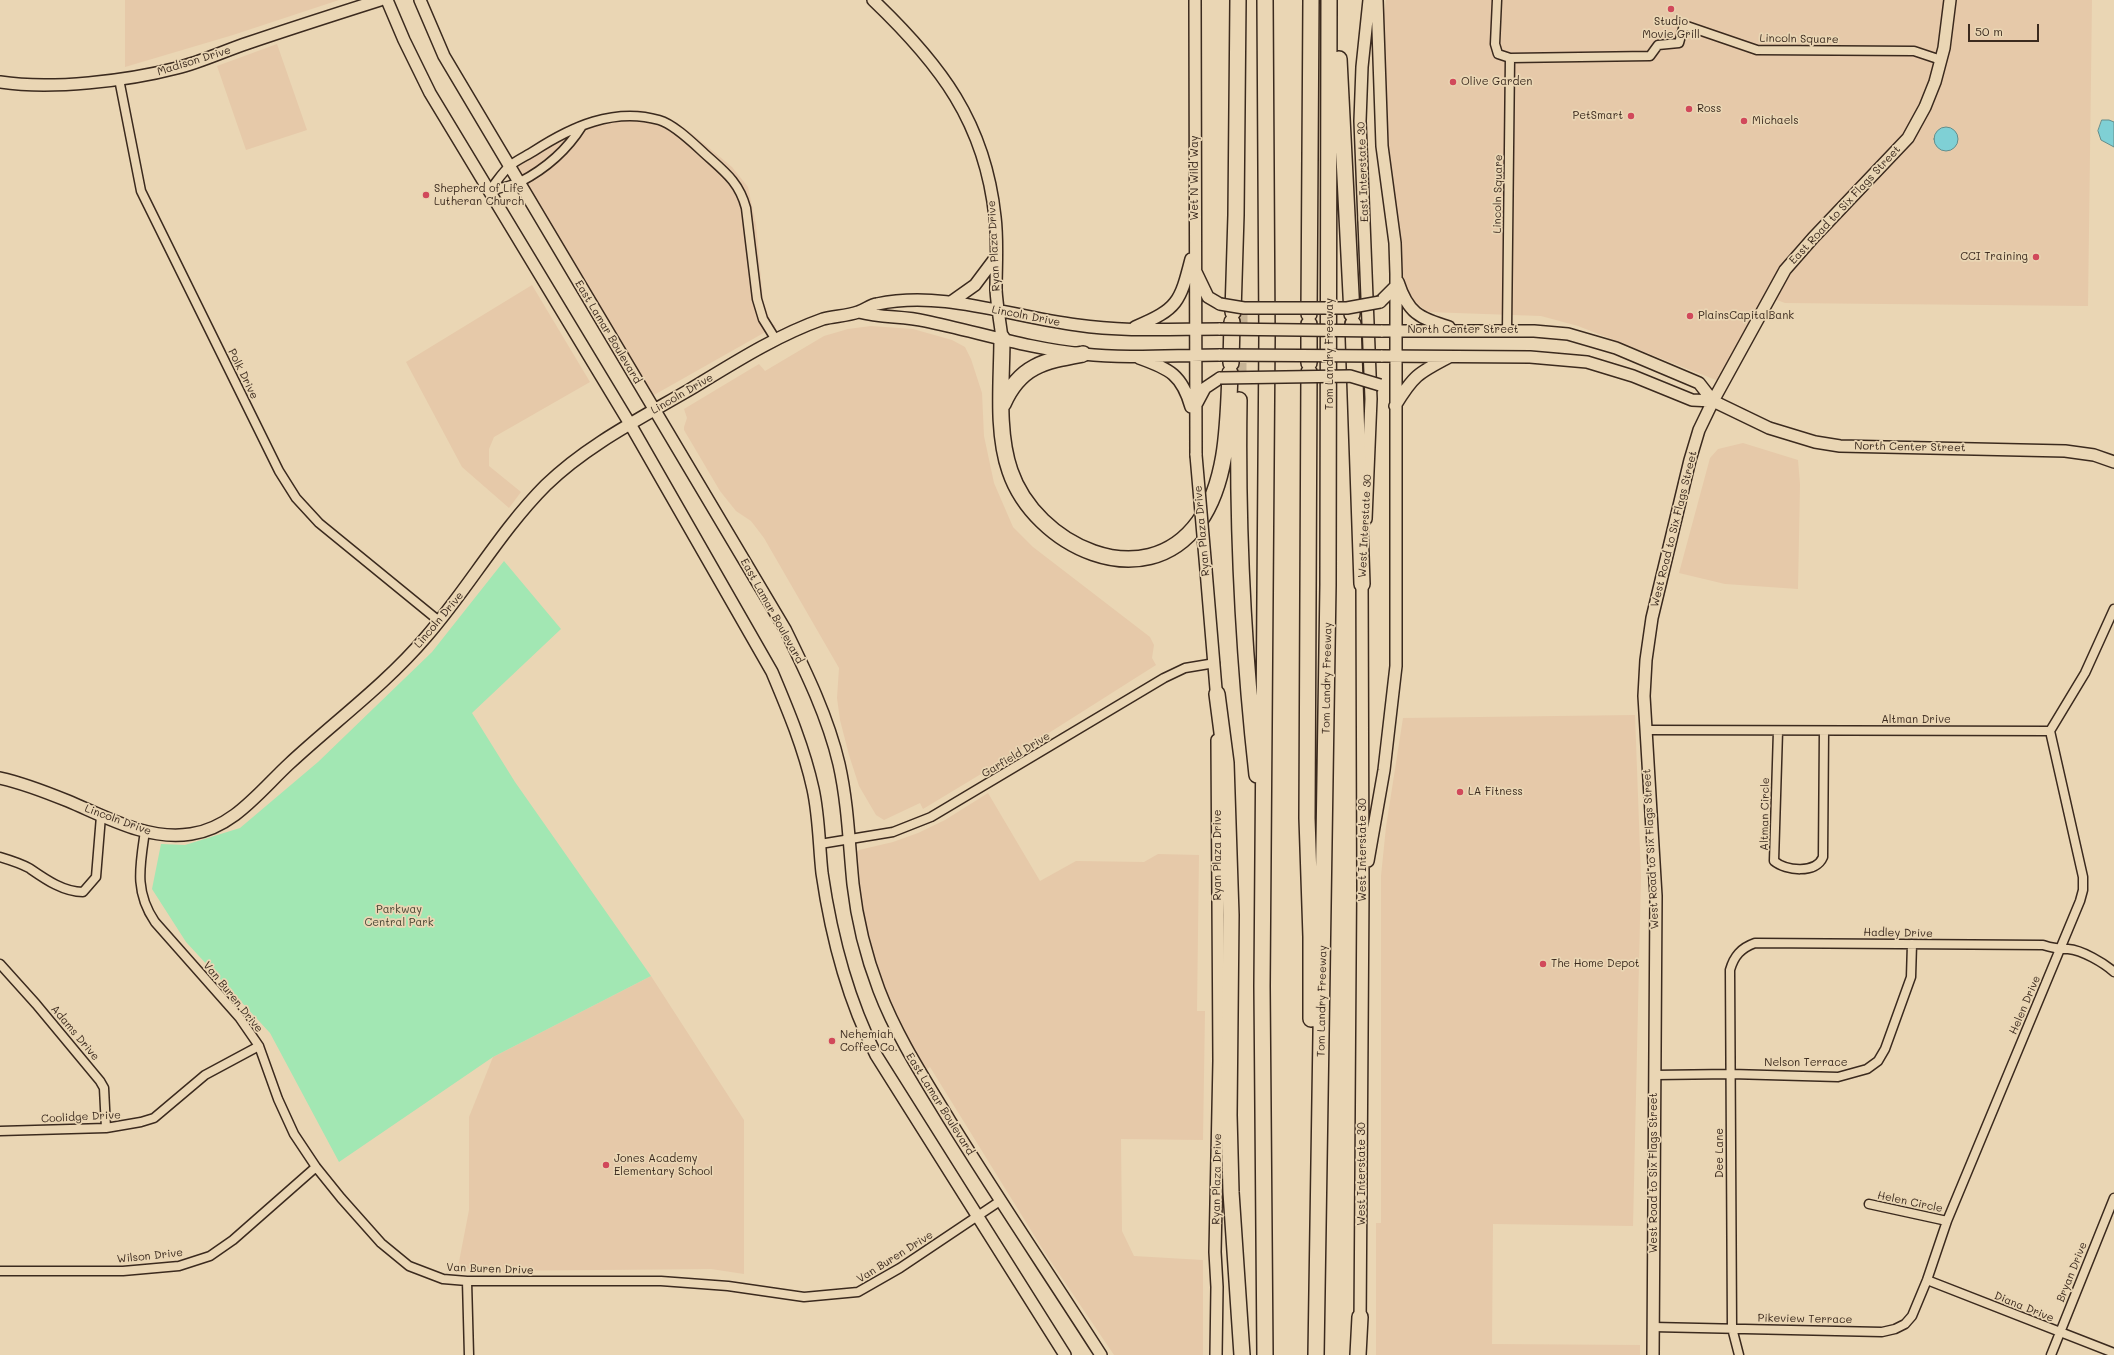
<!DOCTYPE html>
<style>
body{margin:0}
#map{position:relative;width:2114px;height:1355px;overflow:hidden;background:#ead6b4;font-family:Mali,sans-serif}
canvas{display:block}
.scale{position:absolute;left:1968px;top:24px;width:71px;height:18px;box-sizing:border-box;border:2px solid #3b2a1e;border-top:0;padding-left:5px;font-size:12px;line-height:14px;white-space:nowrap;color:#3b2a1e;-webkit-text-stroke:3px #ead6b4;paint-order:stroke}
</style>
<div id="map">
<canvas width="2114" height="1355"></canvas>
<div class="scale">50 m</div>
</div>
<script>
const context = document.querySelector('canvas').getContext('2d');
context.lineJoin = 'round';
function paint(path, color) { context.fillStyle = color; context.fill(path, 'evenodd'); }
function strokePath(path, color, width, dash) { context.strokeStyle = color; context.lineWidth = width; context.lineCap = dash ? 'butt' : 'round'; context.setLineDash(dash || []); context.stroke(path); }
function write(font, color, halo, rows, align = 'center') {
  context.font = font + ' Mali,sans-serif'; context.lineWidth = 3.5; context.setLineDash([]); context.textBaseline = 'middle'; context.strokeStyle = halo; context.fillStyle = color; for (const [text, x, y, turn = 0] of rows) {
    context.save(); context.translate(x, y); context.rotate((+turn || 0) * Math.PI / 180); context.textAlign = isNaN(turn) ? turn : align; if (halo) context.strokeText(text, 0, 0); context.fillText(text, 0, 0); context.restore();
  }
}
const built = new Path2D(`
 M 125,0 L 339,0 L 233,35 L 125,67 Z
 M 1386,0 L 2092,0 L 2088,306 L 1785,303 L 1766,296 L 1721,382 L 1578,326 L 1541,316 L 1428,312 L 1413,301 L 1402,284 L 1375,79 Z
 M 277,44 L 307,130 L 246,150 L 217,66 Z
 M 641,110 L 670,119 L 690,132 L 732,167 L 748,187 L 756,225 L 763,300 L 771,323 L 776,326 L 654,395 L 651,394 L 512,159 L 538,144 L 604,114 Z
 M 532,285 L 590,382 L 494,437 L 489,449 L 489,466 L 521,492 L 509,508 L 462,467 L 406,362 Z
 M 871,326 L 913,329 L 952,340 L 965,347 L 971,359 L 982,393 L 984,436 L 994,483 L 1013,527 L 1033,547 L 1150,637 L 1154,645 L 1152,658 L 1156,665 L 1044,736 L 923,809 L 920,803 L 884,820 L 876,815 L 859,786 L 849,755 L 840,720 L 837,698 L 839,668 L 764,538 L 751,521 L 736,511 L 720,491 L 684,430 L 684,427 L 687,418 L 684,409 L 759,364 L 765,371 L 824,336 L 848,329 Z
 M 1743,443 L 1798,460 L 1800,484 L 1798,589 L 1725,584 L 1679,573 L 1710,458 L 1718,449 Z
 M 1635,715 L 1641,877 L 1633,1226 L 1493,1224 L 1492,1344 L 1640,1345 L 1640,1355 L 1376,1355 L 1376,1223 L 1381,1223 L 1381,876 L 1386,827 L 1403,718 Z
 M 988,793 L 1040,881 L 1076,861 L 1144,862 L 1158,854 L 1199,855 L 1197,1011 L 1205,1011 L 1203,1140 L 1121,1139 L 1122,1231 L 1134,1256 L 1203,1260 L 1203,1355 L 1114,1355 L 1045,1253 L 930,1067 L 924,1072 L 893,1014 L 870,944 L 859,886 L 857,852 L 859,850 L 893,842 L 918,833 L 945,820 Z
 M 651,976 L 744,1120 L 744,1274 L 711,1269 L 484,1271 L 458,1267 L 469,1210 L 469,1117 L 493,1057 Z`);
const green = new Path2D(`
 M 504,561 L 561,629 L 472,713 L 515,782 L 651,976 L 493,1057 L 339,1162 L 270,1033 L 186,942 L 152,889 L 161,844 L 185,845 L 240,828 L 318,762 L 432,652 Z`);
const water = new Path2D(`
 M 2102,120 L 2109,120 L 2114,122 L 2114,147 L 2101,140 L 2098,131 Z
 M1934 139a12 12 0 1 1 24 0a12 12 0 1 1-24 0Z`);
const highwayTunnel = new Path2D(`
 M 1240,313 L 1240,323
 M 1239,373 L 1239,363`);
const street = new Path2D(`
 M 1497,0 L 1495,44 L 1498,54 L 1510,58 L 1650,56 L 1658,45 L 1679,43 L 1684,25 L 1757,50 L 1914,51 L 1941,60
 M 119,79 L 141,191 L 279,471 L 296,498 L 319,523 L 439,621
 M 489,191 C 496,183 502,172 511,165 C 517,160 526,156 534,151 C 571,127 614,107 659,120 C 674,124 694,144 705,154 C 725,172 739,182 746,208 L 757,299 L 763,319 L 776,340
 M 490,191 C 499,188 511,186 520,182 C 545,169 567,150 582,126
 M 1507,331 L 1510,58
 M 1646,730 L 2050,731
 M 1778,731 L 1774,861 C 1786,871 1816,874 1823,857 L 1824,731
 M 2050,731 L 2085,673 L 2114,609
 M 145,831 C 140,866 134,891 155,922 L 239,1017 L 259,1046 L 278,1099 L 294,1134 L 316,1167 L 341,1198 L 381,1243 L 409,1266 L 443,1279 L 467,1281 L 661,1281 L 728,1286 L 804,1297 L 858,1292 L 900,1268 L 1000,1201
 M 820,844 L 893,832 L 931,817 L 1164,678 L 1185,668 L 1215,663
 M 0,857 C 10,860 20,863 29,868 C 45,879 63,892 83,892 L 96,877 L 101,816
 M 0,964 L 36,1004 L 100,1081 L 104,1088 L 106,1128
 M 1655,1075 L 1731,1074 L 1838,1077 L 1867,1069 L 1878,1061 L 1885,1049 L 1911,977 L 1912,944
 M 0,1131 L 106,1128 L 141,1122 L 154,1118 L 205,1075 L 259,1046
 M 1869,1204 L 1947,1221
 M 0,1271 L 123,1271 L 179,1266 L 210,1256 L 233,1240 L 316,1167
 M 1927,1280 L 2114,1353
 M 467,1281 L 469,1355
 M 1653,1327 L 1882,1332 L 1895,1329 L 1905,1324 L 1912,1316 L 1927,1280 L 1947,1221 L 2080,901 L 2083,890 L 2083,877 L 2050,731
 M 1739,1355 L 1732,1328 L 1730,970 C 1734,956 1741,948 1755,943 L 2043,945 C 2052,948 2059,949 2068,949 C 2082,950 2104,963 2114,972
 M 2051,1355 L 2114,1198`);
const secondary = new Path2D(`
 M 387,0 L 404,40 L 430,93 L 630,424 L 772,672 C 788,710 804,748 813,789 C 819,816 819,845 822,873 C 831,935 847,998 876,1055 L 1065,1355
 M 420,0 L 444,56 L 785,629 C 806,672 828,717 839,764 C 848,804 849,844 853,884 C 857,920 866,956 879,990 C 897,1037 924,1078 950,1121 C 999,1200 1051,1277 1101,1355
 M 873,0 C 940,64 985,122 995,217 C 998,241 996,266 996,290 C 997,306 1000,322 1002,338
 M 1195,0 L 1196,455
 M 0,82 C 51,90 127,81 177,68 C 201,62 224,51 248,43 C 292,28 336,14 380,0
 M 1196,272 L 1208,297 L 1220,304
 M 1398,282 C 1408,313 1419,318 1449,327
 M 951,302 L 975,285 L 996,257
 M 1380,302 L 1396,286
 M 859,312 C 881,318 903,316 925,321 C 978,332 1030,349 1083,354 C 1128,359 1175,355 1220,355
 M 1135,327 C 1178,309 1180,302 1191,259
 M 1381,331 L 1534,331 L 1568,334 L 1616,348 L 1699,383 L 1713,401
 M 1381,356 L 1530,357 L 1587,362 L 1633,376 L 1692,400 L 1713,401 L 1769,428 L 1815,442 L 1840,446 L 2065,451 L 2094,455 L 2114,462
 M 1139,358 C 1170,369 1182,375 1191,407
 M 1197,403 L 1205,388 L 1220,378
 M 1395,406 C 1413,376 1418,373 1449,357
 M 1366,519 L 1371,399 L 1360,121 L 1362,67 L 1369,0
 M 1206,570 L 1217,701
 M 0,778 C 23,783 46,792 68,801 C 106,817 148,841 191,834 C 233,828 260,791 289,764 C 334,722 385,685 426,637 C 468,589 500,531 546,485 C 587,445 641,418 689,390 C 732,364 775,336 823,319 C 834,316 847,316 858,312 C 865,310 870,305 877,304 C 944,290 1011,317 1077,325 C 1124,332 1172,329 1220,329
 M 1368,861 L 1384,770 L 1396,666 L 1396,274 L 1395,243 L 1382,146 L 1377,0
 M 1360,1325 L 1363,889 L 1362,578
 M 1216,1355 L 1217,1287 L 1215,1252 L 1219,1061 L 1217,740
 M 1653,1355 L 1656,896 L 1644,696 L 1646,660 L 1652,618 L 1690,460 L 1699,430 L 1713,401 L 1785,270 L 1813,238 L 1908,138 L 1925,107 L 1935,82 L 1944,48 L 1950,0`);
const highway = new Path2D(`
 M 1265,0 L 1267,336 L 1262,986 L 1265,1355
 M 1339,59 L 1352,314
 M 1233,312 L 1236,215 L 1238,0
 M 1309,314 L 1311,0
 M 1353,324 L 1362,584
 M 1002,338 C 1002,380 996,431 1010,471 C 1035,545 1144,598 1199,522 C 1228,481 1228,422 1230,373
 M 1231,363 L 1232,322
 M 1309,363 L 1309,324
 M 1309,372 L 1307,818 L 1311,937 L 1311,1019
 M 1239,400 C 1237,525 1243,650 1257,775
 M 1003,404 C 1020,365 1045,361 1083,354
 M 1217,694 L 1226,763 L 1231,915 L 1229,1115 L 1231,1192 L 1242,1355
 M 1316,1355 L 1328,585 L 1329,0
 M 1358,1355 L 1360,1317`);
const secondaryBridge = new Path2D(`
 M 1220,304 L 1244,308 L 1347,308 L 1380,302
 M 1220,329 L 1381,331
 M 1220,355 L 1381,356
 M 1220,378 L 1350,376 L 1380,385
 M 1196,455 L 1206,570`);
const markers = [
 [1671,9,4,"#d1495b"],
 [1453,82,4,"#d1495b"],
 [1689,109,4,"#d1495b"],
 [1631,116,4,"#d1495b"],
 [1744,121,4,"#d1495b"],
 [426,195,4,"#d1495b"],
 [2036,257,4,"#d1495b"],
 [1690,316,4,"#d1495b"],
 [1460,792,4,"#d1495b"],
 [1543,964,4,"#d1495b"],
 [832,1041,4,"#d1495b"],
 [606,1165,4,"#d1495b"]
];
const poiNames = [
 ["Studio",1671,22,"center"],
 ["Movie Grill",1671,35,"center"],
 ["Olive Garden",1461,82],
 ["Ross",1697,109],
 ["PetSmart",1623,116,"right"],
 ["Michaels",1752,121],
 ["Shepherd of Life",434,189],
 ["Lutheran Church",434,202],
 ["CCI Training",2028,257,"right"],
 ["PlainsCapitalBank",1698,316],
 ["LA Fitness",1468,792],
 ["The Home Depot",1551,964],
 ["Nehemiah",840,1035],
 ["Coffee Co.",840,1048],
 ["Jones Academy",614,1159],
 ["Elementary School",614,1172]
];
const streetNames = [
 ["Lincoln Square",1799,39,1],
 ["Madison Drive",194,61,-17],
 ["East Interstate 30",1363,172,-92],
 ["Wet N Wild Way",1195,178,-90],
 ["Lincoln Square",1498,194,-89],
 ["East Road to Six Flags Street",1845,205,-47],
 ["Ryan Plaza Drive",994,246,-93],
 ["Lincoln Drive",1026,316,11],
 ["North Center Street",1463,330],
 ["East Lamar Boulevard",608,332,59],
 ["Tom Landry Freeway",1330,354,-90],
 ["Polk Drive",243,374,64],
 ["Lincoln Drive",682,394,-30],
 ["North Center Street",1910,447,1],
 ["West Interstate 30",1365,526,-87],
 ["West Road to Six Flags Street",1674,529,-76],
 ["Ryan Plaza Drive",1202,531,-95],
 ["East Lamar Boulevard",772,611,61],
 ["Lincoln Drive",439,620,-50],
 ["Tom Landry Freeway",1327,678,-89],
 ["Altman Drive",1916,720],
 ["Garfield Drive",1016,755,-31],
 ["Altman Circle",1765,814,-89],
 ["Lincoln Drive",118,820,20],
 ["West Road to Six Flags Street",1651,849,-93],
 ["West Interstate 30",1363,850,-90],
 ["Ryan Plaza Drive",1218,855,-90],
 ["Hadley Drive",1898,933,1],
 ["Van Buren Drive",233,997,51],
 ["Tom Landry Freeway",1322,1001,-89],
 ["Helen Drive",2025,1005,-67],
 ["Adams Drive",75,1033,50],
 ["Nelson Terrace",1806,1063],
 ["East Lamar Boulevard",940,1104,58],
 ["Coolidge Drive",81,1117,-3],
 ["Dee Lane",1720,1153,-90],
 ["West Road to Six Flags Street",1654,1173,-90],
 ["West Interstate 30",1362,1174,-90],
 ["Ryan Plaza Drive",1217,1179,-89],
 ["Helen Circle",1910,1202,12],
 ["Wilson Drive",150,1256,-6],
 ["Van Buren Drive",895,1257,-32],
 ["Van Buren Drive",490,1269,2],
 ["Bryan Drive",2072,1272,-68],
 ["Diana Drive",2024,1307,22],
 ["Pikeview Terrace",1805,1319,1]
];
const parkNames = [
 ["Parkway",399,910],
 ["Central Park",399,923]
];
paint(built, '#e6c9a9');
paint(green, '#a2e7b3');
paint(water, '#7fd0d5');
strokePath(water, '#648e8c', 1);
strokePath(highwayTunnel, '#c7b496', 15, [15, 8]);
strokePath(street, '#3b2a1e', 11);
strokePath(secondary, '#3b2a1e', 14);
strokePath(highway, '#3b2a1e', 18);
strokePath(street, '#ead6b4', 8);
strokePath(secondary, '#ead6b4', 11);
strokePath(highway, '#ead6b4', 15);
strokePath(secondaryBridge, '#3b2a1e', 14, []);
strokePath(secondaryBridge, '#ead6b4', 11);
for (const [x, y, r, color] of markers) { const dot = new Path2D(); dot.arc(x, y, r, 0, 2 * Math.PI); context.fillStyle = color; context.fill(dot); strokePath(dot, '#ead6b4', 1.5); }
write('11px', '#3b2a1e', '#ead6b4', poiNames, 'left');
write('11px', '#3b2a1e', '#ead6b4', streetNames);
write('11px', '#4a4634', '#ead6b4', parkNames);
</script>
